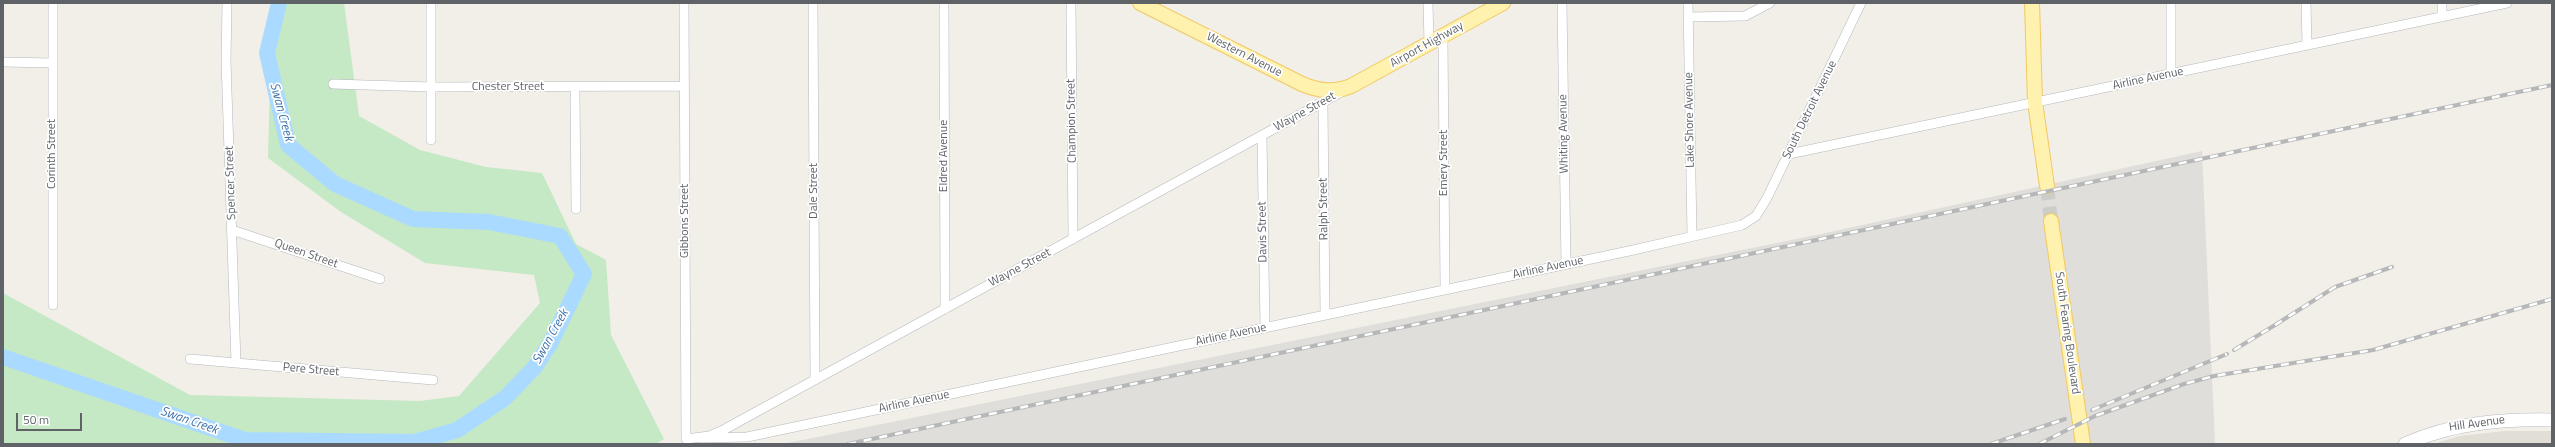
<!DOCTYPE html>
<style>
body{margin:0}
#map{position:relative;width:2555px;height:447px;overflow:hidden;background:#f1efe8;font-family:"Titillium Web",sans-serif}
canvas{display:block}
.frame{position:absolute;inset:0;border:4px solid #5f6368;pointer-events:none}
.scale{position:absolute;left:16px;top:413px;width:66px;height:18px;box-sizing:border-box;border:2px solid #5f6368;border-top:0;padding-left:5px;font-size:12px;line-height:14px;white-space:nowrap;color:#5f6368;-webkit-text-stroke:3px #fff;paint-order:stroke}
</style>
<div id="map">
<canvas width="2555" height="447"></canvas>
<div class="frame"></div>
<div class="scale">50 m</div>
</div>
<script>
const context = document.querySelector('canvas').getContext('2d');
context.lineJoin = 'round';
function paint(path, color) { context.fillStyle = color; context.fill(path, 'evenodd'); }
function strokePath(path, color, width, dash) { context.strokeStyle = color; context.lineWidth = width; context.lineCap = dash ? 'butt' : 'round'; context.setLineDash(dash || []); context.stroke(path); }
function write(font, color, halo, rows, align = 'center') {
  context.font = font + ' "Titillium Web",sans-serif'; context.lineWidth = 3.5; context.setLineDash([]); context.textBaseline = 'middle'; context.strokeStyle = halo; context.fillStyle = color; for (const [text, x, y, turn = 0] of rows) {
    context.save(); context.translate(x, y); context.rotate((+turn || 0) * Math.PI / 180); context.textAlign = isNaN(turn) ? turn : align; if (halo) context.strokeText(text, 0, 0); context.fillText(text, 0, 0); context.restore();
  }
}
const industrial = new Path2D(`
 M 2202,151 L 2215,444 L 783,444 L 1821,234 Z`);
const education = new Path2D(`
 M 2505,431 L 2552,431 L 2552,444 L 2434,444 L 2459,436 Z`);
const green = new Path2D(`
 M 272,3 L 344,3 L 359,116 L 420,150 L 486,167 L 542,173 L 576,244 L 606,260 L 611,335 L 664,439 L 656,444 L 3,444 L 3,293 L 190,395 L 420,401 L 459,396 L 540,303 L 534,275 L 425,263 L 341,212 L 268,158 Z`);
const river = new Path2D(`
 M 3,357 L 245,440 L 415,442 L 457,430 L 505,398 L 534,368 L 550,344 L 584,274 L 560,236 L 489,222 L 413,219 L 335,184 L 288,145 L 267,53 L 279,3`);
const primaryTunnel = new Path2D(`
 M 2047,186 L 2051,221`);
const street = new Path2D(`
 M 227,3 L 226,61 L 236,363
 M 431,3 L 431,140
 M 684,3 L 686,439 L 709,436 L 725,429 L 1343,91
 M 813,3 L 815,380
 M 944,3 L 945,309
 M 1071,3 L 1073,239
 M 1428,3 L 1429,44
 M 1562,3 L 1566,264
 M 1688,3 L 1692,236
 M 2171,3 L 2171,74
 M 2306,3 L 2307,45
 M 2442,3 L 2442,17
 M 1688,17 L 1745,16 L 1770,3
 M 1443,36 L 1445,289
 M 3,62 L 52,63
 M 333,84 L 432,87 L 684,86
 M 575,87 L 576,209
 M 1323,103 L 1325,315
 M 1262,136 L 1265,328
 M 1789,154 L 2507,3
 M 232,230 L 380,279
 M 53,305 L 53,3
 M 190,359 L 433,380
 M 702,438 L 747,437 L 1629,251 L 1742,225 L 1756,216 L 1767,198 L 1861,3`);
const secondary = new Path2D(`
 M 2405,444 C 2453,423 2500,419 2552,420`);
const primary = new Path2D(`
 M 1140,3 L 1302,84 C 1319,91 1334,93 1351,86 L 1503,3
 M 2032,3 L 2035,102 L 2047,186
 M 2051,221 L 2083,444`);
const rail = new Path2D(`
 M 2275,325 L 2335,287 L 2392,267
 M 2234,350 L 2280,322
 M 2092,410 L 2227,354
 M 848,444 L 2552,85
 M 1991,444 L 2065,419
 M 2039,444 L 2095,416 L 2184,384 L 2214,376 L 2373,350 L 2552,299`);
const streetNames = [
 ["Airport Highway",1427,45,-29],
 ["Western Avenue",1244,55,27],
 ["Airline Avenue",2148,79,-12],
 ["Chester Street",508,87],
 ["South Detroit Avenue",1810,110,-64],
 ["Wayne Street",1305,112,-29],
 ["Lake Shore Avenue",1690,120,-91],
 ["Champion Street",1072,121,-91],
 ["Whiting Avenue",1564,134,-91],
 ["Corinth Street",52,154,-90],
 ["Eldred Avenue",944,156,-90],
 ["Emery Street",1444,163,-90],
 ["Spencer Street",231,183,-92],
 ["Dale Street",814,191,-90],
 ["Ralph Street",1324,209,-91],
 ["Gibbons Street",685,221,-90],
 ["Davis Street",1263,232,-91],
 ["Queen Street",306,254,19],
 ["Wayne Street",1020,268,-28],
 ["Airline Avenue",1548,268,-12],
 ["South Fearing Boulevard",2067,333,82],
 ["Airline Avenue",1231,335,-12],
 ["Pere Street",311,370,5],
 ["Airline Avenue",914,402,-12],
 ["Hill Avenue",2477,424,-8]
];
const waterNames = [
 ["Swan Creek",281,112,75],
 ["Swan Creek",551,337,-61],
 ["Swan Creek",189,421,19]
];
paint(industrial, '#e0deda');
paint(education, '#e1ded6');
paint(green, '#c5e8c5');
strokePath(river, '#aadaff', 16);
strokePath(primaryTunnel, '#ccccc8', 14, [14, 7]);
strokePath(street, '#b5b8bc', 10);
strokePath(secondary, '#b6babf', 14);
strokePath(primary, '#f2c960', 16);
strokePath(street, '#fff', 9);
strokePath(secondary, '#fff', 13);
strokePath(primary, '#fff2af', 14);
strokePath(rail, '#b6b7b8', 4);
strokePath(rail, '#fff', 2.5, [8]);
write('12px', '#5f6368', '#fff', streetNames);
write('italic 13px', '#4174aa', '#fff', waterNames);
</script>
